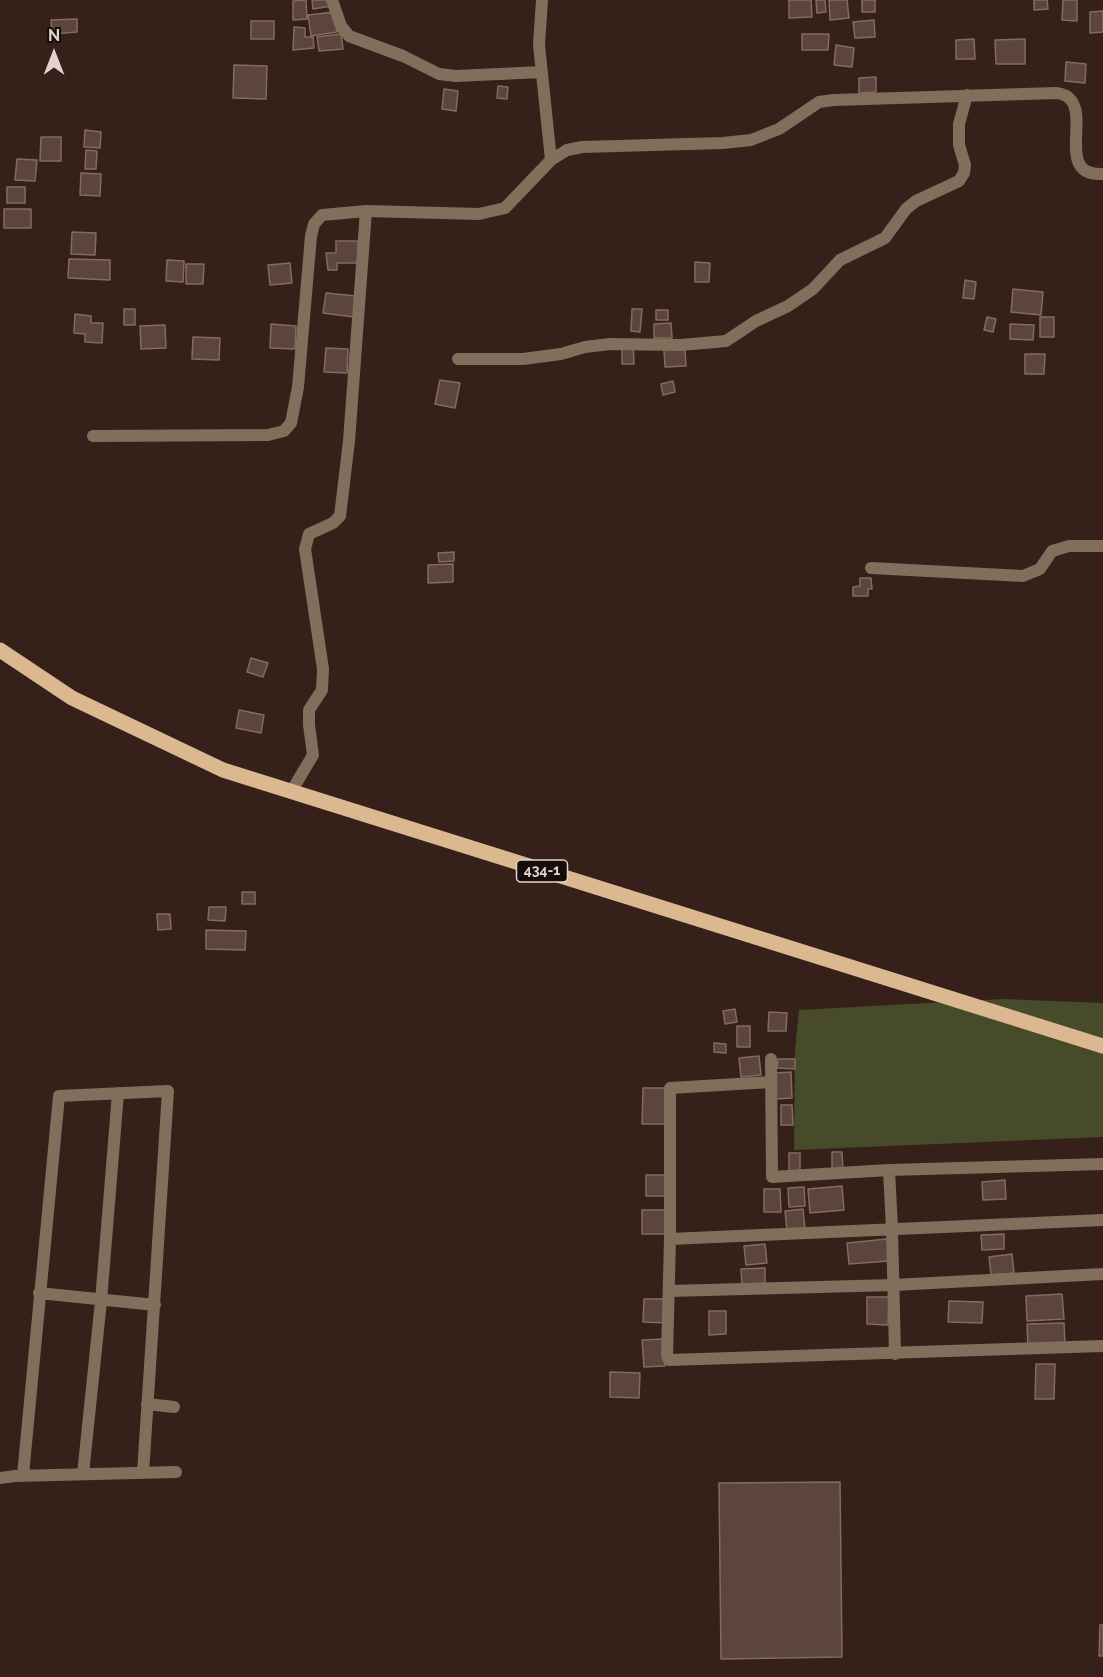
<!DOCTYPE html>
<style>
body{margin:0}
#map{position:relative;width:1103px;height:1677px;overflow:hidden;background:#352119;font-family:Raleway,sans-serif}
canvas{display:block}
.north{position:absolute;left:24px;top:24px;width:60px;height:60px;-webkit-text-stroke:4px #160d0a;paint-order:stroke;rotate:0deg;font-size:16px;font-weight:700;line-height:24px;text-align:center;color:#e1d3cd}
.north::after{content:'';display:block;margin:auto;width:21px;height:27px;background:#e1d3cd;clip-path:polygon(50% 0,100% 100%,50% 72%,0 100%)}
</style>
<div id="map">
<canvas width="1103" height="1677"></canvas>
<div class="north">N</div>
</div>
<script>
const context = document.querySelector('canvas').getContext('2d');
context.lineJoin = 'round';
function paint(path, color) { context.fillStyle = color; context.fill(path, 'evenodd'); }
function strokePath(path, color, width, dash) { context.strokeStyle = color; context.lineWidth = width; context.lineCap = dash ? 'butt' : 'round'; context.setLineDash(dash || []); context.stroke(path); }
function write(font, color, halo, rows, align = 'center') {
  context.font = font + ' Raleway,sans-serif'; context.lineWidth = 5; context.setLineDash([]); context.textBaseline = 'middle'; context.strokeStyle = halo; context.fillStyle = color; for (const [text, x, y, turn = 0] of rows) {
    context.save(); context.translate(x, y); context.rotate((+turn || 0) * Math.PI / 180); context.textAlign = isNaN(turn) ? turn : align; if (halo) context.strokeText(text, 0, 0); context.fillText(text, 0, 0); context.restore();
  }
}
const green = new Path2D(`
 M 1003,999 L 1103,1003 L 1103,1137 L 794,1150 L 795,1050 L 799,1010 Z`);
const building = new Path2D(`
 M 306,0 L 307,19 L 293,20 L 293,1 Z
 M 312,0 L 331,0 L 332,6 L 313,9 Z
 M 789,0 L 811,0 L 812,17 L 789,18 Z
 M 816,0 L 825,0 L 826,12 L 817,13 Z
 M 829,0 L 847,0 L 849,18 L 830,20 Z
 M 862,0 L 875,0 L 875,12 L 862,12 Z
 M 1034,0 L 1047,0 L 1048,9 L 1034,10 Z
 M 1063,0 L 1077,0 L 1077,21 L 1062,20 Z
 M 1103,11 L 1103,32 L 1090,33 L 1090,12 Z
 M 334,12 L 337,32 L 311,36 L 308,15 Z
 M 77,19 L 77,32 L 52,34 L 51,20 Z
 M 874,20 L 875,37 L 855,38 L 853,22 Z
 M 251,21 L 274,21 L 274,39 L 251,39 Z
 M 294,27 L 305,28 L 305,37 L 313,37 L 314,48 L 293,50 Z
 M 341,34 L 343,49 L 319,51 L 317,37 Z
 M 802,34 L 829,34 L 828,50 L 802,50 Z
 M 974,39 L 975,59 L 956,59 L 956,40 Z
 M 1025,39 L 1025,64 L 996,64 L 995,40 Z
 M 836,45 L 854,48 L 852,67 L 834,65 Z
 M 1066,62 L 1086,64 L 1085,83 L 1065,81 Z
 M 234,65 L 267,66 L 266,99 L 233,98 Z
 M 876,77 L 876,92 L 859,93 L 859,78 Z
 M 498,86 L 508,87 L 507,99 L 497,98 Z
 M 444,89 L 458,91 L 456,111 L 442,109 Z
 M 85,130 L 101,132 L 100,148 L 84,147 Z
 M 41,137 L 61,137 L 61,161 L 40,161 Z
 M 86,150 L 97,151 L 96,169 L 85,169 Z
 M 17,159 L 37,160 L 35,181 L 15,180 Z
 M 81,173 L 101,174 L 100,196 L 80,195 Z
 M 7,187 L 25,187 L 25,203 L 7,203 Z
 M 4,209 L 31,209 L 31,228 L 4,228 Z
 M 72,232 L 96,233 L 95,255 L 71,254 Z
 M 336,241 L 358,241 L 358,263 L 337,263 L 337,270 L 328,270 L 326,253 L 336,253 Z
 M 69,259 L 110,260 L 110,280 L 68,278 Z
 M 167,260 L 184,261 L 183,282 L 166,281 Z
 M 695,262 L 710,263 L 709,282 L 695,282 Z
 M 290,263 L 292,283 L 270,285 L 268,265 Z
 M 186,264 L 204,264 L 203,284 L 186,284 Z
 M 965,280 L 976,282 L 974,299 L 963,298 Z
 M 1013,289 L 1043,292 L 1041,315 L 1011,312 Z
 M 326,293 L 356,296 L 354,317 L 323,313 Z
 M 124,309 L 135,309 L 135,325 L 124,325 Z
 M 632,309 L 642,309 L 640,332 L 631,331 Z
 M 656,310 L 668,310 L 668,320 L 656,320 Z
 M 75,314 L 91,316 L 91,323 L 103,323 L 102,343 L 85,342 L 85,334 L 74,333 Z
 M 987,317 L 996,319 L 993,332 L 984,330 Z
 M 1040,317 L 1054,317 L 1054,337 L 1040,337 Z
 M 671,323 L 672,338 L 654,338 L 654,324 Z
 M 271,324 L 296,326 L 295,349 L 270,348 Z
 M 1010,324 L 1034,325 L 1033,340 L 1010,339 Z
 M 165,325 L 166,348 L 141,349 L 140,326 Z
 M 193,337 L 220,338 L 219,360 L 192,359 Z
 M 622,340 L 633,340 L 634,364 L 622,364 Z
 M 326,348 L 348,349 L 347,373 L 324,372 Z
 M 685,348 L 686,366 L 665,367 L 664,350 Z
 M 1025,354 L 1045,354 L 1044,374 L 1025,374 Z
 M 440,380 L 460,383 L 455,408 L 435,404 Z
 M 673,381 L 675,392 L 663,395 L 661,384 Z
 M 454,552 L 454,561 L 439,562 L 438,553 Z
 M 453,564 L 453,582 L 428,583 L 428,565 Z
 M 860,578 L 871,578 L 872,589 L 868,589 L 868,596 L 853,596 L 853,587 L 860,586 Z
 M 251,658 L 268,663 L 263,677 L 247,672 Z
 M 239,710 L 264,715 L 261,733 L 236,728 Z
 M 242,892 L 255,892 L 255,904 L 242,904 Z
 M 209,907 L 226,907 L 225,921 L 208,920 Z
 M 157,914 L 170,914 L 171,929 L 158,930 Z
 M 206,930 L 246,931 L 245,950 L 206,949 Z
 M 735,1009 L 737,1022 L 725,1024 L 723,1011 Z
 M 769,1012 L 787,1013 L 786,1031 L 768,1031 Z
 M 737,1026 L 750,1026 L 750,1047 L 737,1047 Z
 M 714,1043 L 726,1044 L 726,1053 L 714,1052 Z
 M 759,1056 L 761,1075 L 741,1077 L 739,1058 Z
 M 778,1059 L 795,1059 L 795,1069 L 777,1068 Z
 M 791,1072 L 792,1098 L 776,1099 L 775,1073 Z
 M 643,1088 L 666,1088 L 665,1124 L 642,1124 Z
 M 781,1105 L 792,1105 L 793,1125 L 781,1125 Z
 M 832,1152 L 842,1152 L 843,1170 L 832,1170 Z
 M 789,1153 L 800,1153 L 800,1172 L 789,1172 Z
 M 646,1175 L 665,1175 L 665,1196 L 646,1196 Z
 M 1005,1180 L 1006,1199 L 983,1200 L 982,1182 Z
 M 842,1186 L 844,1210 L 810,1213 L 808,1189 Z
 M 804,1187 L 805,1206 L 789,1207 L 788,1188 Z
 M 764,1189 L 780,1189 L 781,1212 L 764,1212 Z
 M 803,1209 L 805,1229 L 787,1230 L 785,1211 Z
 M 642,1210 L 667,1210 L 667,1234 L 642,1234 Z
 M 1004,1234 L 1004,1249 L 982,1250 L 981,1235 Z
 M 887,1239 L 889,1261 L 849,1264 L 847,1243 Z
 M 765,1244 L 767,1263 L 746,1265 L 744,1246 Z
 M 1012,1254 L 1014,1273 L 991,1275 L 989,1257 Z
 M 765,1268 L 765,1284 L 742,1285 L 741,1269 Z
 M 1062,1294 L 1064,1319 L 1027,1321 L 1026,1296 Z
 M 867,1297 L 889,1297 L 888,1325 L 867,1324 Z
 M 644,1299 L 668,1299 L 667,1323 L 643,1322 Z
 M 949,1301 L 983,1302 L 982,1323 L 948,1322 Z
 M 709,1311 L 726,1311 L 726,1334 L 709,1335 Z
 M 1064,1323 L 1065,1346 L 1028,1347 L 1027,1324 Z
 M 664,1339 L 665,1366 L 644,1367 L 642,1340 Z
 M 1036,1364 L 1055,1364 L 1054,1399 L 1035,1399 Z
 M 610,1372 L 640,1373 L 639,1398 L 610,1397 Z
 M 840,1482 L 842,1657 L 721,1659 L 719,1483 Z
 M 1100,1625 L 1103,1625 L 1103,1656 L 1099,1656 Z`);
const minor = new Path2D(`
 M 332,0 L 341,26 L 349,36 L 403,56 L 439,74 L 456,76 L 542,72
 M 542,0 L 539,45 L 551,160
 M 458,359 L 523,359 L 561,354 L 585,347 L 610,344 L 681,345 L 726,341 L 756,321 L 788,306 L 813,289 L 840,260 L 885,238 L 906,209 L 916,201 L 959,181 L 964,173 L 965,165 L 959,145 L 959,124 L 967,95
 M 93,436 L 268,435 L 284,431 L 291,423 L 298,387 L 311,236 L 314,224 L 322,215 L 366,211 L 479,214 L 505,208 L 551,160 L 567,150 L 582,147 L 723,143 L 751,140 L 779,129 L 819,102 L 834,100 L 1056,93 C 1061,94 1065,94 1069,98 C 1090,116 1055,177 1103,174
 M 871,568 L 1023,576 L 1040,569 L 1052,551 L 1069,546 L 1103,546
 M 291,792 L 313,755 L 309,725 L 309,710 L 322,690 L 323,669 L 305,549 L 309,534 L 333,523 L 340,516 L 349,441 L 366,211
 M 771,1059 L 772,1177 L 889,1170 L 1103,1164
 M 771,1082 L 670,1088 L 670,1239 L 667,1356 L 669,1360 L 1103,1346
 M 889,1170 L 892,1229 L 895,1354
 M 670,1239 L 1103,1220
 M 669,1291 L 894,1285 L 1103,1274
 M 39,1293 L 155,1305
 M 147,1404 L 174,1407
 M 83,1474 L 101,1301 L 118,1093
 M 23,1475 L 59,1096 L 168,1091 L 143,1473
 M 0,1478 L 15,1476 L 176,1472`);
const primary = new Path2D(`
 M 0,650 L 72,698 L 223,770 L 1103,1046`);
const shields = [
 [542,871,51]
];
const shieldNames = [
 ["434-1",542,871]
];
paint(green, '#474b2a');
paint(building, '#5c453c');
strokePath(building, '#846b61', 1.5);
strokePath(minor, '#816f5c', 12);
strokePath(primary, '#dcb890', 15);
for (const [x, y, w] of shields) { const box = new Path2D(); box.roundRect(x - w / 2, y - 11, w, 22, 4.5); context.fillStyle = '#160d0a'; context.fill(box); strokePath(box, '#e1d3cd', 1.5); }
write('bold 14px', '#e1d3cd', null, shieldNames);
</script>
